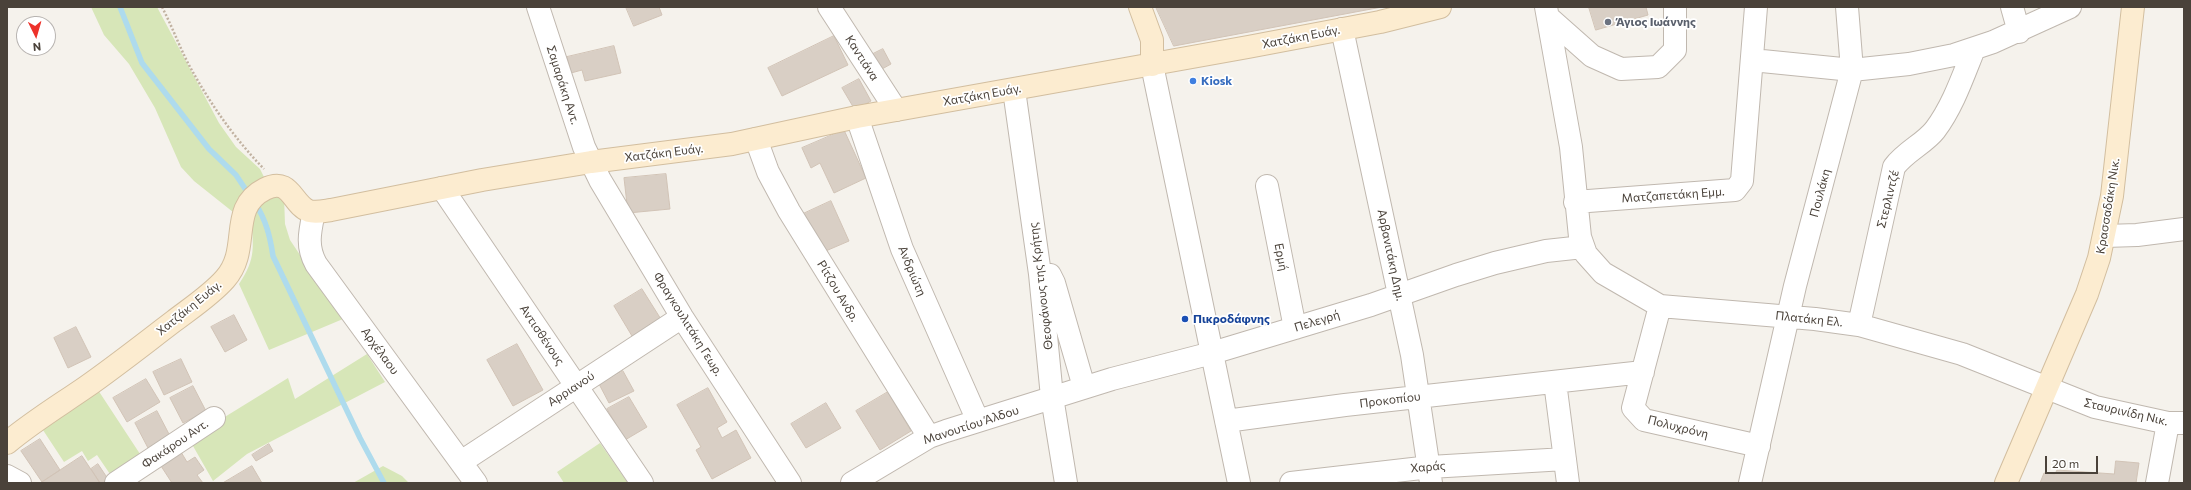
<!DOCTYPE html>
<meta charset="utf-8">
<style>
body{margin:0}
#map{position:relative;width:2191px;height:490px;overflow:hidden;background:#f5f2ec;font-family:Commissioner,sans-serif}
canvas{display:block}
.frame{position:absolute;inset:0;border:8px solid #4a423a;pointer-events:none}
.north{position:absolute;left:16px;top:16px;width:40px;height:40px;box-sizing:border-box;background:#fff;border:1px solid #b7b3b0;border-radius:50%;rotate:175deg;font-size:11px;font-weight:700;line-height:16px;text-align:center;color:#4a423a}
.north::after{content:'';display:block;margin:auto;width:14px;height:18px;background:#ed322b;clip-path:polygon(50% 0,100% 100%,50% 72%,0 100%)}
.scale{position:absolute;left:2045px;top:456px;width:53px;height:18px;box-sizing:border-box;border:2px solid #4a423a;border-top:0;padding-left:5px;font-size:12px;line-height:14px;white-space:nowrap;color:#4a423a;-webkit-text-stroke:3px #fff;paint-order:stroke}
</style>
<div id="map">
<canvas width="2191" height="490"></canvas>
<div class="frame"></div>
<div class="north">N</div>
<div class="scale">20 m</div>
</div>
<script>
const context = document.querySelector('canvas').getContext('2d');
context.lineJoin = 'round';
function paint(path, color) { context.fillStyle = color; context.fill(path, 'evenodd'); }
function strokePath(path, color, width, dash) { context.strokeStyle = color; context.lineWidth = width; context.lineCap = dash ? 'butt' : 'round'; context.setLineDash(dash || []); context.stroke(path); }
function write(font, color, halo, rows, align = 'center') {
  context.font = font + ' Commissioner,sans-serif'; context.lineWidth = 3.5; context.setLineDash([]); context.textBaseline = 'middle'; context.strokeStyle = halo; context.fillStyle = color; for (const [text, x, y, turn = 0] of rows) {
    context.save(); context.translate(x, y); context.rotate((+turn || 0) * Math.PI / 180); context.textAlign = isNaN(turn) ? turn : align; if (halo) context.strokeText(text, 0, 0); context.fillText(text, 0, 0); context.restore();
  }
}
const green = new Path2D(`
 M 91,7 L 157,7 L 219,123 L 236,147 L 260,169 L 264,177 C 247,187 244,198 238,216 L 194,181 L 181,167 L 155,108 L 129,64 L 104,35 Z
 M 268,194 L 284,196 L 285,224 L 290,240 L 343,319 L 269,350 L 239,284 C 257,258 253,245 251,216 Z
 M 367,354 L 385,382 L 247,454 L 213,481 L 189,439 L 288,378 L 295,399 Z
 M 98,390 L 142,457 L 112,477 L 97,455 L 88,461 L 82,451 L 64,462 L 41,427 Z
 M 600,443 L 628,483 L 564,483 L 557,472 Z
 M 383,466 L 402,476 L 409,483 L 353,483 Z`);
const stream = new Path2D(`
 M 120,7 L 142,63 L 209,149 L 236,175 L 250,196
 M 255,203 C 266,220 270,236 273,256 L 360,438 L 384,483`);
const building = new Path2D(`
 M 626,7 L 659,7 L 662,15 L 634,26 Z
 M 1156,7 L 1382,7 L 1174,46 Z
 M 1589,7 L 1646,7 L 1648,15 L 1596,30 Z
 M 834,36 L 848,65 L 782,96 L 768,68 Z
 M 614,46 L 621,73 L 585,81 L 582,70 L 571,73 L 567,57 Z
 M 883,49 L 891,64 L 873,74 L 865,58 Z
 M 859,79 L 871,101 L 855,110 L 842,88 Z
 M 844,130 L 866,178 L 834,193 L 820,163 L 811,168 L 802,148 Z
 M 666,174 L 670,209 L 628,213 L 624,178 Z
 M 831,201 L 849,241 L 821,253 L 803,214 Z
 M 642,289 L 664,324 L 635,341 L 614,306 Z
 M 234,315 L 247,340 L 225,352 L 211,327 Z
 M 76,327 L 91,357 L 68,368 L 54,338 Z
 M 517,344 L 543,390 L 513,406 L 487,360 Z
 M 181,359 L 192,382 L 164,395 L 153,372 Z
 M 623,371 L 634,391 L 609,403 L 599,384 Z
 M 146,379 L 160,402 L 127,422 L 113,398 Z
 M 193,386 L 206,411 L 183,423 L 170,398 Z
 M 708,388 L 727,422 L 717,428 L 722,438 L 736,430 L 751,458 L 712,479 L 696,450 L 701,447 L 677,405 Z
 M 888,392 L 911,431 L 880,450 L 856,411 Z
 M 629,397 L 647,427 L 625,440 L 607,409 Z
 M 826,403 L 841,428 L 806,448 L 791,424 Z
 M 157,411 L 170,436 L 148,448 L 135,423 Z
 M 40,439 L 60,470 L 42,482 L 21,451 Z
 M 269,444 L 273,451 L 256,461 L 252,455 Z
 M 181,452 L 187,462 L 195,457 L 204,470 L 197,475 L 203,483 L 172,483 L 161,466 Z
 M 82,456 L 100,483 L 40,483 L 60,470 Z
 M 2116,461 L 2139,463 L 2136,483 L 2040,483 L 2044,473 L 2055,474 L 2057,470 L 2114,474 Z
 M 98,464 L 108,479 L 103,483 L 100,483 L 91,469 Z
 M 252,466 L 262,483 L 223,483 Z`);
const path = new Path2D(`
 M 162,7 C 172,26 179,46 189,65 C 209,102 234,138 264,169`);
const street = new Path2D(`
 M 538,7 L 584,147 L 600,180 L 682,317 L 790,483
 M 829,7 L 896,110
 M 1546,7 L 1571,147 L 1580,237 L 1586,254 L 1603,273 L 1660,306 L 1815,319 L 1859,325 L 1962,354 L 2095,407 L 2168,423 L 2184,423
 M 2012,7 L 2019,32
 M 1548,17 L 1592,56 L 1621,69 L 1658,67 L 1675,50 L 1675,7
 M 1342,29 L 1412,355 L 1431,483
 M 1752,60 L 1852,70 L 1909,64 L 1954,55 L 1993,42 L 2070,7
 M 1152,65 L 1239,483
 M 1014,90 L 1040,274 L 1052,397 L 1066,483
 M 857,117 L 902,249 L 978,421
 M 756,139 L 768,172 L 789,211 L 929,437
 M 1267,186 L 1295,328
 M 442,188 L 642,483
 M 1575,202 L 1735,190 L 1742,181 L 1756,7
 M 314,212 C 310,231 306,246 316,264 L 476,483
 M 2105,236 L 2137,235 L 2184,229
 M 1041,274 L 1050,275 L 1054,283 L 1084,387
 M 1660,306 L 1633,408 L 1644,420 L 1759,446
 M 1859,325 L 1894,167 C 1906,151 1924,144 1935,130 C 1953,106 1963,76 1974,49
 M 1555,382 L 1568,483
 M 1226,421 L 1345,405 L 1643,372
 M 461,462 L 682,317
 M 7,476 L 20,483
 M 116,483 L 214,418
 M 852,483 L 929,437 L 946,431 L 1112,379 L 1212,353 L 1371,305 L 1456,275 L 1495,263 L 1546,251 L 1583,247
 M 1291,483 L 1430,467 L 1565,459
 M 1750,483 L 1795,286 L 1852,70 L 1847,7
 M 2157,483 L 2168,423`);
const secondary = new Path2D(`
 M 1140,7 L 1152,40 L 1152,65
 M 7,443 C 32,422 60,405 86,387 C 116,366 145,343 174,321 C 191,308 211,295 225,279 C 252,249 227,208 265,189 C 291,176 292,205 309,211 C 316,213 324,211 331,210 L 482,180 L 591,162 L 732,144 L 857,117 L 1248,47 L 1380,22 L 1440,7
 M 2006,483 L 2087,294 L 2099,258 L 2112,196 L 2133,7`);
const markers = [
 [1608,22,4,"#6b7280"],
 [1193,81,4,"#3f7fe0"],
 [1185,319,4,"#1a4fb4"]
];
const worshipNames = [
 ["Άγιος Ιωάννης",1616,22]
];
const streetNames = [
 ["Χατζάκη Ευάγ.",1301,37,-11],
 ["Καντιάνα",862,58,57],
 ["Σαμαράκη Αντ.",563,85,72],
 ["Χατζάκη Ευάγ.",982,95,-10],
 ["Χατζάκη Ευάγ.",664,153,-7],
 ["Πουλάκη",1820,193,-75],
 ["Ματζαπετάκη Εμμ.",1673,195,-4],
 ["Στερλιντζέ",1888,199,-76],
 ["Κρασσαδάκη Νικ.",2108,206,-81],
 ["Αρβανιτάκη Δημ.",1391,255,78],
 ["Ερμή",1281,257,79],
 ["Ανδριώτη",912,271,67],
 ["Θεοφάνους της Κρήτης",1041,286,-97],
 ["Ρίτζου Ανδρ.",838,291,59],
 ["Χατζάκη Ευάγ.",189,308,-39],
 ["Πλατάκη Ελ.",1809,319,6],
 ["Πελεγρή",1317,321,-17],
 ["Φραγκουλιτάκη Γεωρ.",688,324,58],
 ["Αντισθένους",542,335,56],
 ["Αρχέλαου",380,351,54],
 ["Αρριανού",571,389,-33],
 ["Προκοπίου",1390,400,-7],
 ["Σταυρινίδη Νικ.",2126,412,13],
 ["Μανουτίου Άλδου",971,425,-18],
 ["Πολυχρόνη",1678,427,14],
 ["Φακάρου Αντ.",175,444,-34],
 ["Χαράς",1428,467,-5]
];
const shopNames = [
 ["Kiosk",1201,81]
];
const transitNames = [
 ["Πικροδάφνης",1193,319]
];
paint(green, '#d7e6b8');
strokePath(stream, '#aedbed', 5.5);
paint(building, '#d9cfc5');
strokePath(building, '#d1c3b6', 1);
strokePath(street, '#c0b8af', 24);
strokePath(secondary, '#d2be9f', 24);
strokePath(path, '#c1b2a1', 2.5, [2, 2]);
strokePath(street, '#fff', 22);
strokePath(secondary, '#fcecd0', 22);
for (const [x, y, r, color] of markers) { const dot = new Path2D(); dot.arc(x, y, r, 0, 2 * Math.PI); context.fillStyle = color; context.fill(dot); strokePath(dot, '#fff', 1.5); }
write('bold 12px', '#5b616d', '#fff', worshipNames, 'left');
write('12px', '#4a423a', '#fff', streetNames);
write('bold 12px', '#366cbe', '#fff', shopNames, 'left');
write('bold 12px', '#164399', '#fff', transitNames, 'left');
</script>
